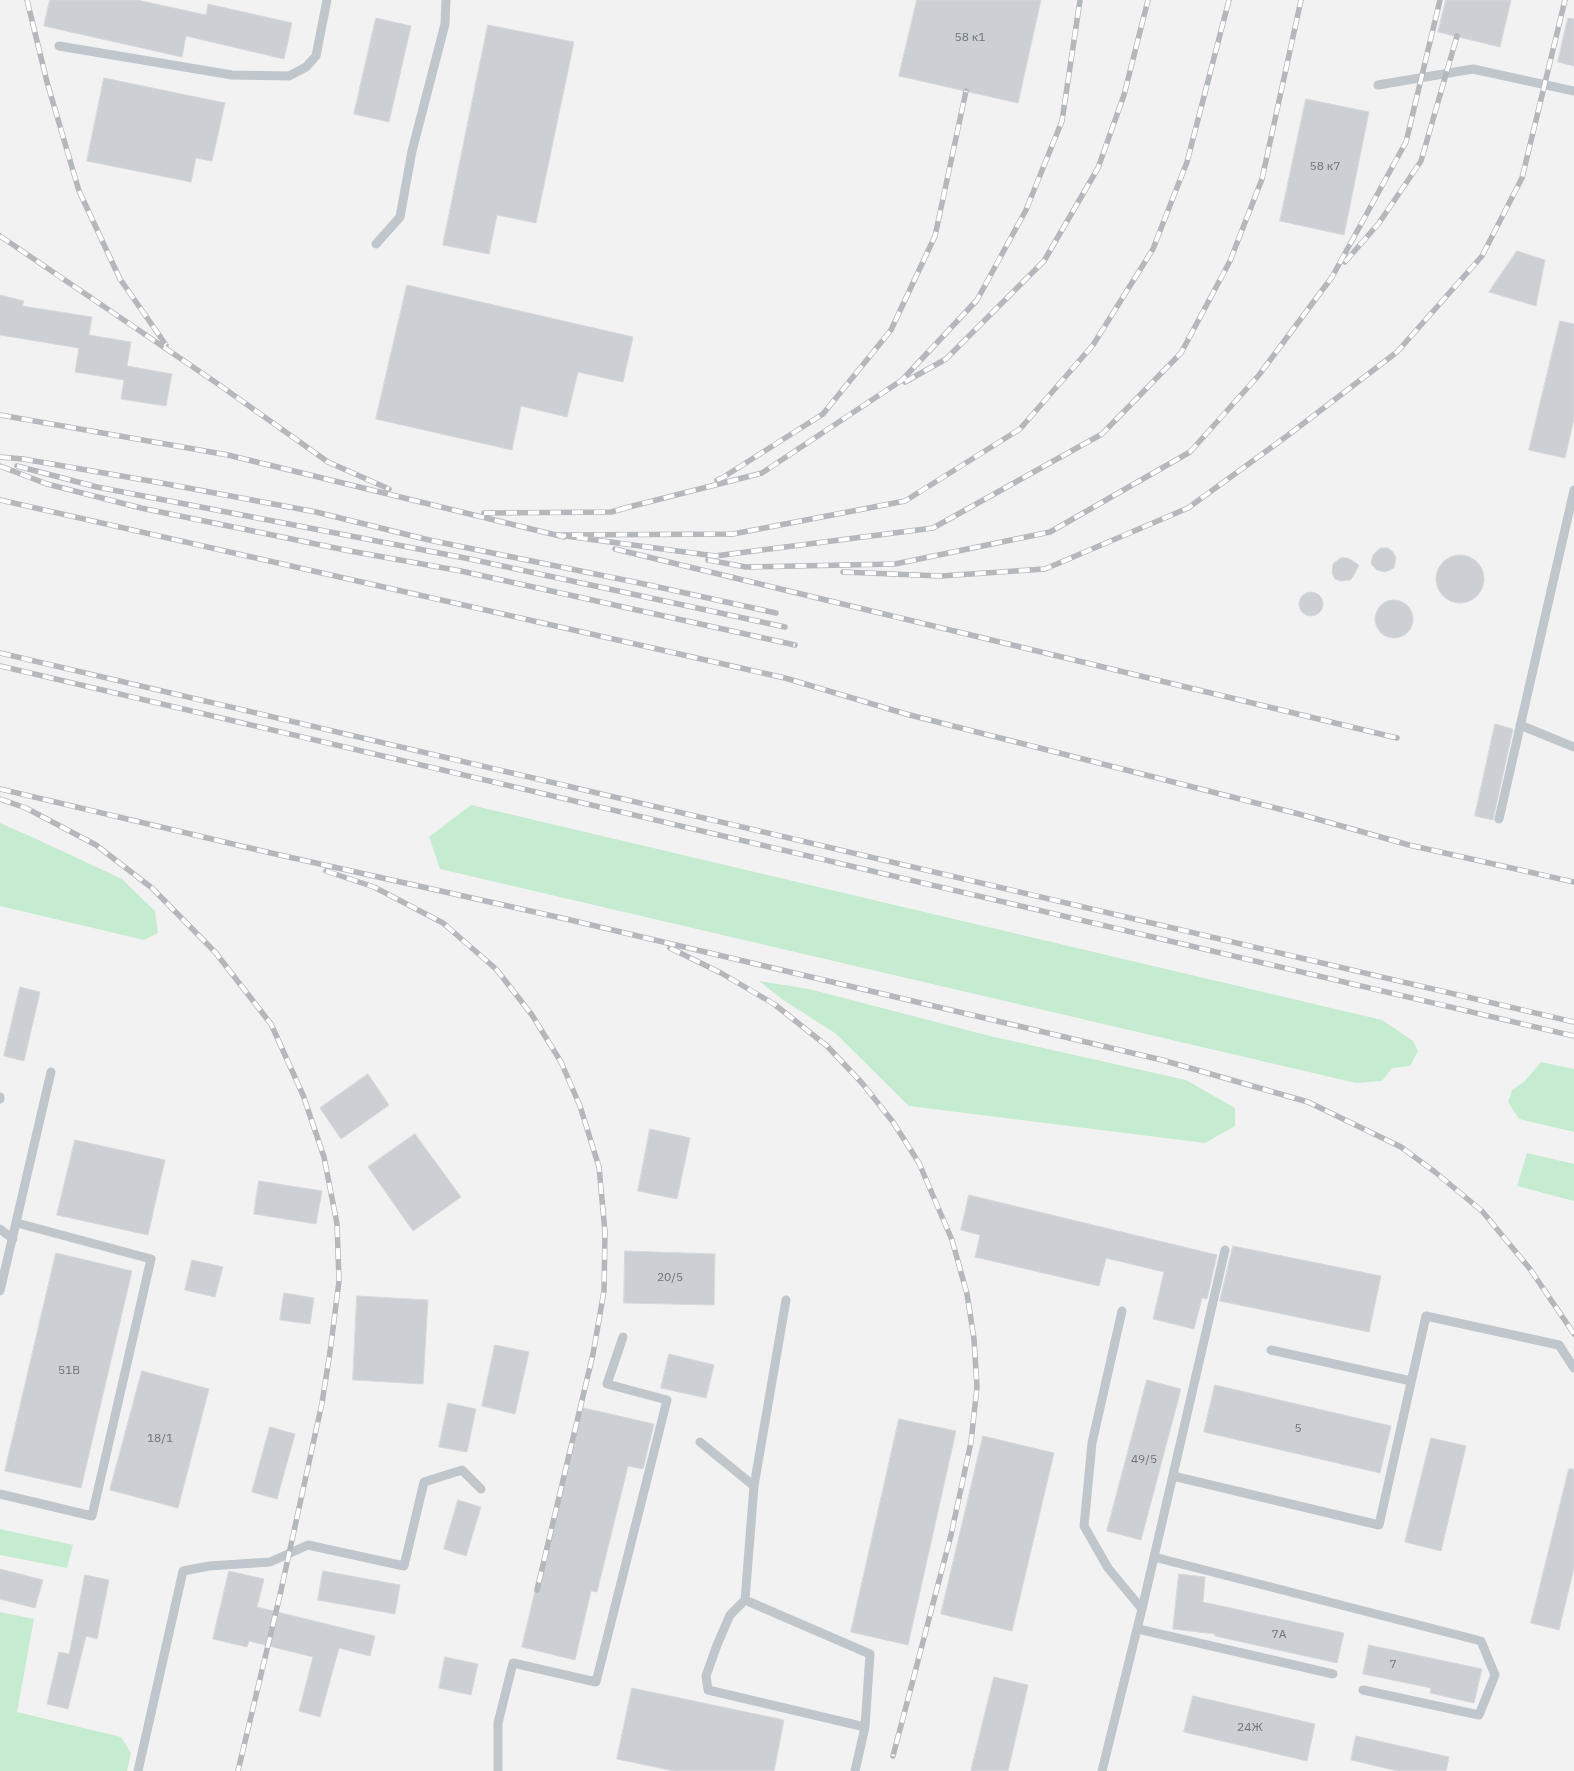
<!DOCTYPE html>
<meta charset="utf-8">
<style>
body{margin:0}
canvas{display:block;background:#f3f2f2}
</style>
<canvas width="1574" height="1771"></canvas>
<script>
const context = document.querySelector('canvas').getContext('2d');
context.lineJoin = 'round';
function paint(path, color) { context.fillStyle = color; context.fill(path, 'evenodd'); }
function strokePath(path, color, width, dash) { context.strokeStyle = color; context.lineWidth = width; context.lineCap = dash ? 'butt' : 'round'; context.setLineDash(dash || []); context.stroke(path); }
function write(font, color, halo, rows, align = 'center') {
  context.font = font + ' "IBM Plex Sans",sans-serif'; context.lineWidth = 4; context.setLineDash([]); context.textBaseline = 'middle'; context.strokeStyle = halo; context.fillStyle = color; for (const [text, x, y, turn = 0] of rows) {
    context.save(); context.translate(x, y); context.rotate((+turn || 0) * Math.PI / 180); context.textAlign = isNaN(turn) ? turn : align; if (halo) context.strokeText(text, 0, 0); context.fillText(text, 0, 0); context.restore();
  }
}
const green = new Path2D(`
 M 471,805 L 1382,1020 L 1413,1041 L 1418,1051 L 1410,1066 L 1392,1068 L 1382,1081 L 1356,1083 L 440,869 L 429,837 Z
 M 0,823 L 32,837 L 122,879 L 155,911 L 158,933 L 144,940 L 0,906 Z
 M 759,981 L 809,989 L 990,1036 L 1186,1080 L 1235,1108 L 1235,1126 L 1205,1143 L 909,1106 L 835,1033 L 783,1000 Z
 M 1541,1062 L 1574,1069 L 1574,1132 L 1519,1119 L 1508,1102 L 1512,1090 L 1525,1081 Z
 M 1527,1153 L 1574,1164 L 1574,1201 L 1517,1186 Z
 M 0,1529 L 73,1545 L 67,1568 L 0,1555 Z
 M 0,1612 L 34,1619 L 17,1712 L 121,1737 L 131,1753 L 127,1771 L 0,1771 Z`);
const building = new Path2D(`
 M 50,0 L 137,0 L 206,15 L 208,4 L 292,23 L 284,59 L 186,36 L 182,57 L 44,26 Z
 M 917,0 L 1041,0 L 1018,103 L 899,76 Z
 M 1446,0 L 1511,0 L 1500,47 L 1438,32 Z
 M 376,18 L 411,26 L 389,122 L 354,114 Z
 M 1568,18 L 1574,19 L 1574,66 L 1558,62 Z
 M 488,25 L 574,42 L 536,223 L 497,215 L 489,254 L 443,245 Z
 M 104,78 L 225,103 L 212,161 L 196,158 L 191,182 L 87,161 Z
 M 1306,99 L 1369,112 L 1344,235 L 1280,221 Z
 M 1517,251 L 1545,260 L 1536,306 L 1489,292 Z
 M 407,285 L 633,337 L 623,382 L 578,372 L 567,417 L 521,406 L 512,450 L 376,419 Z
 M 0,295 L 24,301 L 22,306 L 92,317 L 89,335 L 131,342 L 127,366 L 172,374 L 166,406 L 121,399 L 124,380 L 75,372 L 79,348 L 0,335 Z
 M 1560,321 L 1574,324 L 1574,419 L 1565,458 L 1529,450 Z
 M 1381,548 L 1388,548 L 1393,552 L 1396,558 L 1394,568 L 1385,572 L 1377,570 L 1371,564 L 1373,555 Z
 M1436 579a24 24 0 1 1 48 0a24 24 0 1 1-48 0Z
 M 1341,558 L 1348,558 L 1359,565 L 1353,577 L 1350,580 L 1340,581 L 1335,579 L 1332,573 L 1333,564 Z
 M1299 604a12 12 0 1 1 24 0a12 12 0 1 1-24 0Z
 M1375 619a19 19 0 1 1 38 0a19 19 0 1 1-38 0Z
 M 1495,724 L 1513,729 L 1493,820 L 1475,816 Z
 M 20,987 L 40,992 L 24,1061 L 4,1056 Z
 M 368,1074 L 389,1105 L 341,1139 L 320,1108 Z
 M 650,1129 L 690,1138 L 677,1199 L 638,1191 Z
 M 415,1134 L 461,1197 L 413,1231 L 368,1167 Z
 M 75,1140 L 165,1160 L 148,1235 L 57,1215 Z
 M 259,1181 L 322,1191 L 316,1224 L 254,1214 Z
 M 969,1195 L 1217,1255 L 1207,1299 L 1202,1298 L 1194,1329 L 1153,1319 L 1164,1272 L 1106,1258 L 1099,1286 L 975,1257 L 980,1235 L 961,1230 Z
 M 1233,1246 L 1381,1276 L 1369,1332 L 1220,1301 Z
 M 625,1251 L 715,1254 L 714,1305 L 624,1303 Z
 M 56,1253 L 132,1271 L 81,1488 L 5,1471 Z
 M 192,1260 L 223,1267 L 215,1297 L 185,1290 Z
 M 284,1293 L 314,1298 L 310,1324 L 280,1320 Z
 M 357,1296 L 428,1300 L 423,1384 L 353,1380 Z
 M 495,1345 L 529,1352 L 515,1414 L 482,1406 Z
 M 669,1354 L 714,1365 L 706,1398 L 661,1388 Z
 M 142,1371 L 209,1389 L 178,1508 L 110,1490 Z
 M 1147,1380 L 1181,1389 L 1141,1540 L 1107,1531 Z
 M 1215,1385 L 1391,1426 L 1380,1473 L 1204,1432 Z
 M 448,1403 L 476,1409 L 467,1452 L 439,1447 Z
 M 579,1407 L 654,1424 L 643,1469 L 628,1466 L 597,1592 L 591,1591 L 575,1660 L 522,1647 Z
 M 899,1419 L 956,1431 L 908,1645 L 851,1632 Z
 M 270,1427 L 295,1434 L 277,1499 L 252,1492 Z
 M 983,1436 L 1054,1453 L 1012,1631 L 941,1614 Z
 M 1431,1438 L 1466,1446 L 1441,1551 L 1405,1542 Z
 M 1569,1469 L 1574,1469 L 1574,1568 L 1559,1630 L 1531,1623 Z
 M 458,1500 L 481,1507 L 466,1556 L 444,1549 Z
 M 0,1569 L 43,1580 L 35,1608 L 0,1599 Z
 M 229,1571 L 264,1579 L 257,1607 L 375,1636 L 370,1656 L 339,1648 L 320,1717 L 299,1711 L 313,1657 L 249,1641 L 247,1647 L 213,1639 Z
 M 323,1571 L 400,1585 L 395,1614 L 318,1600 Z
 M 1179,1574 L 1205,1577 L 1203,1602 L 1344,1633 L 1337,1663 L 1215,1636 L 1215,1634 L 1173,1629 Z
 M 85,1575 L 109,1580 L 97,1639 L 86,1636 L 68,1709 L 47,1704 L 59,1652 L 69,1654 Z
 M 1369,1645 L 1482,1669 L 1474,1703 L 1430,1693 L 1431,1688 L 1363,1674 Z
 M 445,1657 L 478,1664 L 471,1695 L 439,1688 Z
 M 994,1677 L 1028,1685 L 1008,1771 L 971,1771 Z
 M 632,1688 L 784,1720 L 774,1771 L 674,1771 L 617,1759 Z
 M 1193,1696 L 1315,1724 L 1307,1761 L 1184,1732 Z
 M 1356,1736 L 1449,1757 L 1446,1771 L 1398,1771 L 1351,1760 Z`);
const service = new Path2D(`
 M 59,46 L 232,75 L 289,76 L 306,67 L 316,56 L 327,0
 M 1378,85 L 1473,69 L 1574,91
 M 376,244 L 400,217 L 412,151 L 445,24 L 446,0
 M 1520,725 L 1574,747
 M 1499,819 L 1574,490
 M 0,1097 L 0,1099
 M 0,1229 L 13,1239
 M 0,1291 L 51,1072
 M 786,1300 L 754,1486 L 745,1600 L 730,1615 L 717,1645 L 706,1676 L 708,1690 L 865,1727
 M 1271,1350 L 1411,1381
 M 700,1442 L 754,1486
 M 1173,1476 L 1379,1525 L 1426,1316 L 1559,1345 L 1574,1368
 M 0,1494 L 92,1516 L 151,1259 L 17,1223
 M 1154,1557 L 1481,1641 L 1495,1675 L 1479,1715 L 1363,1690
 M 745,1600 L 870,1654 L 865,1727 L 855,1771
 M 1142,1609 L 1225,1250
 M 1138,1629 L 1333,1674
 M 138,1771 L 183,1571 L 209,1566 L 270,1562 L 308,1545 L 404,1566 L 424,1482 L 462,1470 L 481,1489
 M 498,1771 L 498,1723 L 513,1663 L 596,1682 L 667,1400 L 607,1384 L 623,1337
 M 1102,1771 L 1142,1609 L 1108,1568 L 1084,1526 L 1092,1443 L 1122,1311`);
const rail = new Path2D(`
 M 27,0 L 47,82 L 79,191 L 120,279 L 166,345
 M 1229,0 L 1187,162 L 1153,249 L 1093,345 L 1020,429 L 905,501 L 733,534 L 558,535 L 715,556 L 933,528 L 1102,434 L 1181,353 L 1230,261 L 1262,179 L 1301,0
 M 0,236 L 218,384 L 328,462 L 389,489
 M 1345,262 L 1379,223 L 1421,161 L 1457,36
 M 905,382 L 946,359 L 1044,261 L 1098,168 L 1124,95 L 1148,0
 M 0,415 L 228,455 L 564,537
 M 0,457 L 23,459 L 156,482 L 316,512 L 429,540 L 649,585 L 776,613
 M 0,466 L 47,484 L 141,508 L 350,551 L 461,571 L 795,645
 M 17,466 L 97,487 L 470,559 L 785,627
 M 717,480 L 722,478 L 823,414 L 891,330 L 935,236 L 966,91
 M 0,500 L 785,678 L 906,714 L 1299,814 L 1409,845 L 1574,882
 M 621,509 L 762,473 L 902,380 L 977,300 L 1026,210 L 1062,121 L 1080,0
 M 484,513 L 611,512 L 626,508
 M 615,549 L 1397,738
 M 708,560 L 746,567 L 895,564 L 1050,532 L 1190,452 L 1259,375 L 1332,277 L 1406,142 L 1440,0
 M 843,572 L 941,576 L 1045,569 L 1188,508 L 1287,436 L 1397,352 L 1482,256 L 1522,178 L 1565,0
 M 0,653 L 1574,1022
 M 0,666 L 1574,1036
 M 0,789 L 271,853 L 566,919 L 1162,1060 L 1308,1102 L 1401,1147 L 1435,1172 L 1482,1211 L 1530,1269 L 1574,1334
 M 0,799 L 26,808 L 96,845 L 152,888 L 215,952 L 271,1024 L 303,1095 L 324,1157 L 337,1224 L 339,1281 L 330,1352 L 322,1403 L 280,1595 L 238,1771
 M 326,871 L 374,887 L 443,923 L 496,969 L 532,1015 L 561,1062 L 580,1106 L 599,1167 L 605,1232 L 604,1291 L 593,1354 L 537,1590
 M 670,948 L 721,973 L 774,1004 L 827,1046 L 862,1083 L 893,1122 L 919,1163 L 952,1240 L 967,1294 L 974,1339 L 977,1387 L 971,1442 L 951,1535 L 893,1756`);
const numberNames = [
 ["58 к1",970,38],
 ["58 к7",1325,167],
 ["20/5",670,1278],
 ["51В",69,1371],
 ["5",1298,1429],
 ["18/1",160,1439],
 ["49/5",1144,1460],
 ["7А",1279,1635],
 ["7",1393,1665],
 ["24Ж",1250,1728]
];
paint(green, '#c5ecd1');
paint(building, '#cccfd3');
strokePath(building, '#d6d8dc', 1);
strokePath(service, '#bfc7cc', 9);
strokePath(rail, '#b4b7bb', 5.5);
strokePath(rail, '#fff', 4, [11]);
write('12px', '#6b747a', null, numberNames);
</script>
